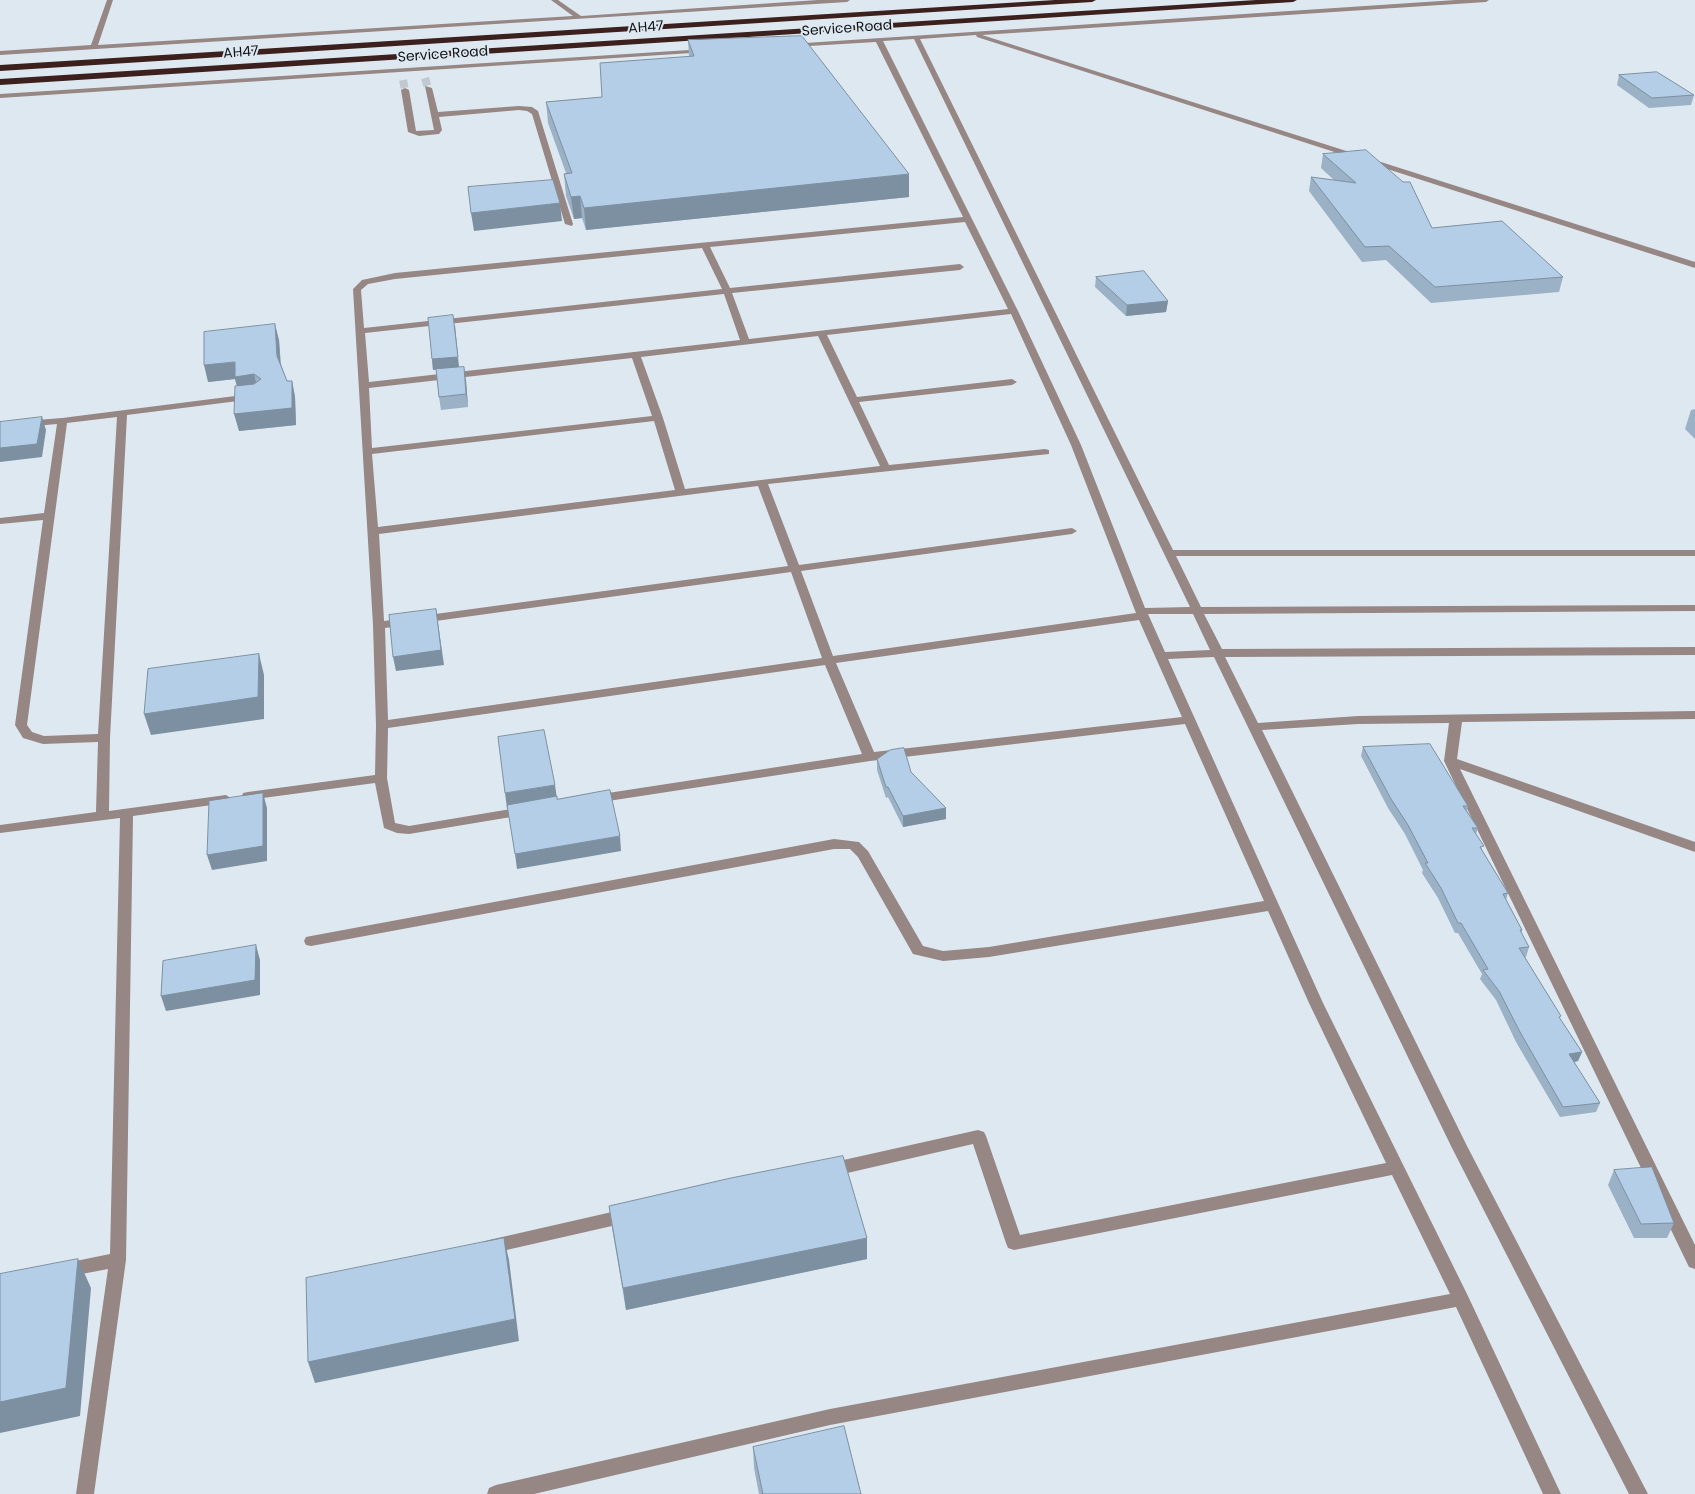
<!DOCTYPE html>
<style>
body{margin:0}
canvas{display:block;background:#dee8f0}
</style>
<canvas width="1695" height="1494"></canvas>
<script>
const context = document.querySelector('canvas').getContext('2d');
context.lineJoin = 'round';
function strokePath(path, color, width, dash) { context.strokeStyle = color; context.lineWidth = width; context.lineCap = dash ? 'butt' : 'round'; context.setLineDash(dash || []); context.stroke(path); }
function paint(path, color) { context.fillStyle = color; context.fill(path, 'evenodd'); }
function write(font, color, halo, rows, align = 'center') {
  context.font = font + ' Poppins,sans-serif'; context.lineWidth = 4; context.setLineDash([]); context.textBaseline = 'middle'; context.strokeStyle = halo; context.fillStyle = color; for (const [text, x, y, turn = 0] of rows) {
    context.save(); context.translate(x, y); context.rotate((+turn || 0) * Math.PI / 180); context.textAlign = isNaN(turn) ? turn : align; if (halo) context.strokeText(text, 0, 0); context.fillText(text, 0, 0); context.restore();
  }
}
const minorTunnel = new Path2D(`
 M 425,78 L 428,88
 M 403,80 L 405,90`);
const minor = new Path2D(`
 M 107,0 L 113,0 L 98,45 L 573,16 L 551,0 L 558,0 L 581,16 L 818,0 L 850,0 L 847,2 L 0,55 L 0,51 L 91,45 Z
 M 1456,0 L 1489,0 L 1486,2 L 982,35 L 1695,262 L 1695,268 L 977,37 L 976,35 L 920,39 L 1173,550 L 1695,550 L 1695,556 L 1176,556 L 1201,607 L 1695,605 L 1695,611 L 1204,614 L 1222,649 L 1695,647 L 1695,655 L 1225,657 L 1258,723 L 1358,716 L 1695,711 L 1695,719 L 1462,722 L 1457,759 L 1695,842 L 1695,852 L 1460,769 L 1695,1245 L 1695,1269 L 1689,1267 L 1444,761 L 1449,723 L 1358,724 L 1262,730 L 1467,1146 L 1648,1494 L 1629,1494 L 1452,1148 L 1214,657 L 1168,659 L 1323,1003 L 1467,1294 L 1561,1494 L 1543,1494 L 1456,1307 L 830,1425 L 534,1494 L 487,1494 L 489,1488 L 496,1485 L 830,1409 L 1450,1294 L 1392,1175 L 1014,1250 L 1008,1248 L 1006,1243 L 973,1144 L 830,1177 L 824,1175 L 822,1170 L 824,1165 L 830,1163 L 978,1130 L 984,1132 L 986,1136 L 1020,1235 L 1386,1163 L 1309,1003 L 1268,911 L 989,957 L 943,961 L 913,954 L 858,857 L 850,849 L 834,849 L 311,946 L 306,945 L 304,941 L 306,937 L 311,936 L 834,839 L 859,842 L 868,851 L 923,946 L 943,951 L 989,947 L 1264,901 L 1185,724 L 870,761 L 595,803 L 589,799 L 595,795 L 862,754 L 825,665 L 388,728 L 387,778 L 395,823 L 409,826 L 523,807 L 528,808 L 530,811 L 523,815 L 409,834 L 397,833 L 384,828 L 375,783 L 248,800 L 243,799 L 242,796 L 243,793 L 248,792 L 375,775 L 376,725 L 373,625 L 353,289 L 362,280 L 395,273 L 963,217 L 876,42 L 792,47 L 789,45 L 790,44 ZM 914,39 L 1190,607 L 1145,608 L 1081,445 L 1018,311 L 883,41 ZM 965,222 L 1008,309 L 749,339 L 732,293 L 960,270 L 964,267 L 960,264 L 730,288 L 710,247 ZM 702,248 L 722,289 L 364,328 L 361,290 L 368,284 L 395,279 ZM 724,294 L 740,340 L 369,382 L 365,333 ZM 1011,314 L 1071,445 L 1136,613 L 833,656 L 801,571 L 1072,534 L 1077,531 L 1072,528 L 799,565 L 768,484 L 1049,454 L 1049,450 L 1045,449 L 889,465 L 859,402 L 1012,385 L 1017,382 L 1012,379 L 857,397 L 827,335 ZM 818,336 L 880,466 L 685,489 L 663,418 L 641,357 ZM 632,358 L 652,416 L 372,448 L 369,388 ZM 654,421 L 675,490 L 378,527 L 372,454 ZM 758,486 L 788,566 L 384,621 L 379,534 ZM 791,572 L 822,658 L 388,720 L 385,628 ZM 1148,614 L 1193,614 L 1210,650 L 1165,652 ZM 1139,620 L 1182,717 L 874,752 L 836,663 Z
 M 705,49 L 708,51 L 707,52 L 0,98 L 0,94 Z
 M 425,86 L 432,88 L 438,112 L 519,106 L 532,107 L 538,111 L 573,224 L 572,226 L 565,224 L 532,114 L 527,111 L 519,110 L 439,117 L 442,130 L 439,134 L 419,136 L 408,132 L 401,90 L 405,88 L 409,90 L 416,131 L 434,130 Z
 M 251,394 L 254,395 L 254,399 L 127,415 L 110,738 L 109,811 L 226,795 L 232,799 L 226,803 L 133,816 L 126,1260 L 94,1494 L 76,1494 L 108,1269 L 66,1277 L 60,1275 L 58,1270 L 60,1265 L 66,1263 L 110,1254 L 120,818 L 0,833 L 0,825 L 96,812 L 98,742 L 43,744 L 23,738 L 15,725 L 43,520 L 0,524 L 0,518 L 44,513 L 57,424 L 0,429 L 0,423 L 62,418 ZM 117,417 L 98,734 L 44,736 L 32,732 L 27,725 L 67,423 Z
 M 625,1209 L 631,1211 L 633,1216 L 631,1221 L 625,1223 L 489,1254 L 483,1252 L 481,1247 L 483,1242 L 489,1240 Z`);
const highway = new Path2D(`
 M 1055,0 L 1096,0 L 1092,2 L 0,71 L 0,65 Z
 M 1256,0 L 1297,0 L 1293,2 L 0,85 L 0,79 Z`);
const wall = new Path2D(`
 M 688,40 L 909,197 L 586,230 L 582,218 L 574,219 L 566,196 L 564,174 L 566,173 L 548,123 L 546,102 L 602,97 L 689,57 Z
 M 1619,75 L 1694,95 L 1691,105 L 1649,108 L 1617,85 Z
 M 1323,154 L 1432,228 L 1563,277 L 1559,292 L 1431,303 L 1386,260 L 1362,262 L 1309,191 L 1311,177 L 1334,180 L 1321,168 Z
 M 1096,277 L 1168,301 L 1166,312 L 1126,316 L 1095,287 Z
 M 279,340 L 281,364 L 287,381 L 292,381 L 295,397 L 296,425 L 239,431 L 237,386 L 235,379 L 208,382 Z
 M 432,359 L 459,367 L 440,369 L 466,380 L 468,407 L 441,410 L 439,397 L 436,369 L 433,370 Z
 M 1695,409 L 1695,439 L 1685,429 L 1691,410 Z
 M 1363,747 L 1468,806 L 1467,811 L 1478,828 L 1476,834 L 1483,852 L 1508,893 L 1506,900 L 1522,930 L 1521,933 L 1529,947 L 1526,957 L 1525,957 L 1560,1019 L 1582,1052 L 1578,1061 L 1574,1062 L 1600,1103 L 1596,1112 L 1560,1117 L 1516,1042 L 1496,1000 L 1480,979 L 1482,974 L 1458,933 L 1455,933 L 1438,898 L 1422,873 L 1423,870 L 1405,834 L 1388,808 L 1361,756 Z
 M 877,759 L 911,772 L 946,808 L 946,819 L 903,827 L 888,797 L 886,798 L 877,770 Z
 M 1614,1170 L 1674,1223 L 1667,1238 L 1634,1238 L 1608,1185 Z
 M 609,1206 L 867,1259 L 626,1310 L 612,1228 Z
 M 753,1447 L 861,1494 L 759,1494 L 754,1468 Z`);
const shadedWall = new Path2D(`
 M 909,174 L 909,197 L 586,230 L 584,208 Z
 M 580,196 L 582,218 L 574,219 L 571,197 Z
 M 560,203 L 562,221 L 474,231 L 471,213 Z
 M 1168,301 L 1166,312 L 1126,316 L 1127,305 Z
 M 275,324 L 279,340 L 281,373 L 277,356 Z
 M 455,325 L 459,367 L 433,370 L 432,359 Z
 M 235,362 L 254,374 L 258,391 L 239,394 L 235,379 L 208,382 L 204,365 Z
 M 464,367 L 466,380 L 468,407 L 466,394 Z
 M 292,381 L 295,397 L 296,425 L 239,431 L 234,414 Z
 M 42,417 L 46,430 L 42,457 L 0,462 L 0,448 Z
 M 436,609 L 444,665 L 396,671 L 393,657 Z
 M 259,654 L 264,675 L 264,719 L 151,735 L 144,714 Z
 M 555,785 L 557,799 L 507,808 L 505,793 Z
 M 263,793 L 267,808 L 267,861 L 212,870 L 207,855 Z
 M 946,808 L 946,819 L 903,827 L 903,816 Z
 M 620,836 L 621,851 L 517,869 L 515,854 Z
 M 256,945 L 260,960 L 260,995 L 166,1011 L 161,996 Z
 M 1582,1052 L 1578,1061 L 1566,1064 L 1569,1054 Z
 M 504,1238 L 509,1260 L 519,1341 L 315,1383 L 308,1362 Z
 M 867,1238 L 867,1259 L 626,1310 L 623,1288 Z
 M 78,1259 L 91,1288 L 80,1416 L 0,1433 L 0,1402 Z`);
const building = new Path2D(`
 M 802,36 L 909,174 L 584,208 L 580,196 L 571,197 L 564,174 L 572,173 L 546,102 L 602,97 L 600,63 L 694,56 L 688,40 Z
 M 1657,72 L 1694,95 L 1652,98 L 1619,75 Z
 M 1366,150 L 1403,182 L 1410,182 L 1432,228 L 1502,221 L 1563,277 L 1435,287 L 1389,246 L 1365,247 L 1311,177 L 1356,183 L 1323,154 Z
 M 553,180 L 560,203 L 471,213 L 468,187 Z
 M 1144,271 L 1168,301 L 1127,305 L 1096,277 Z
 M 453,315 L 458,357 L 432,359 L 428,318 Z
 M 275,324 L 277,356 L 287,381 L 292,381 L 292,408 L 234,414 L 235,386 L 254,384 L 261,379 L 254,374 L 235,377 L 235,362 L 204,365 L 204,332 Z
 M 464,367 L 466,394 L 439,397 L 436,369 Z
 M 42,417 L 37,444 L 0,448 L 0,422 Z
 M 436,609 L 441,650 L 393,657 L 389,615 Z
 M 259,654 L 258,697 L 144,714 L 148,669 Z
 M 544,730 L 555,785 L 505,793 L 498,737 Z
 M 1430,744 L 1468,806 L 1463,806 L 1478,828 L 1472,828 L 1484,846 L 1480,847 L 1508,893 L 1503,894 L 1522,930 L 1520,930 L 1529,947 L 1519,948 L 1561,1016 L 1559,1017 L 1582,1052 L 1569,1054 L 1600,1103 L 1563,1107 L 1520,1032 L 1499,991 L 1483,970 L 1488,969 L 1461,923 L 1458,923 L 1441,888 L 1425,863 L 1428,863 L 1408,825 L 1391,799 L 1363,747 Z
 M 904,748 L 911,772 L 946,808 L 903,816 L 888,787 L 886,787 L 877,759 L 890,750 Z
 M 610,790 L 620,836 L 515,854 L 507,805 L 557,796 L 557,799 Z
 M 263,793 L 263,846 L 207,855 L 209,801 Z
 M 256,945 L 255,980 L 161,996 L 163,961 Z
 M 843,1156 L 867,1238 L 623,1288 L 609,1206 L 731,1178 Z
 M 1652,1167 L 1674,1223 L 1641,1224 L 1614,1170 Z
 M 504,1238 L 515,1319 L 308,1362 L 306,1278 Z
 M 78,1259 L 66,1388 L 0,1402 L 0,1274 Z
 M 844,1426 L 861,1494 L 763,1494 L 753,1447 Z`);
const farStreetnames = [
 ["AH47",646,28,-4],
 ["Service Road",847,29,-4],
 ["AH47",241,53,-4],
 ["Service Road",443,55,-4]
];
strokePath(minorTunnel, '#c0c8d0', 8, [8, 4]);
paint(minor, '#968684');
paint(highway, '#3c201d');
paint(wall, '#9ab1c6');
paint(shadedWall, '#7d90a1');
paint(building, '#b3cee6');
strokePath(building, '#7d90a1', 1);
write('14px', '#131619', '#dee8f0', farStreetnames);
</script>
